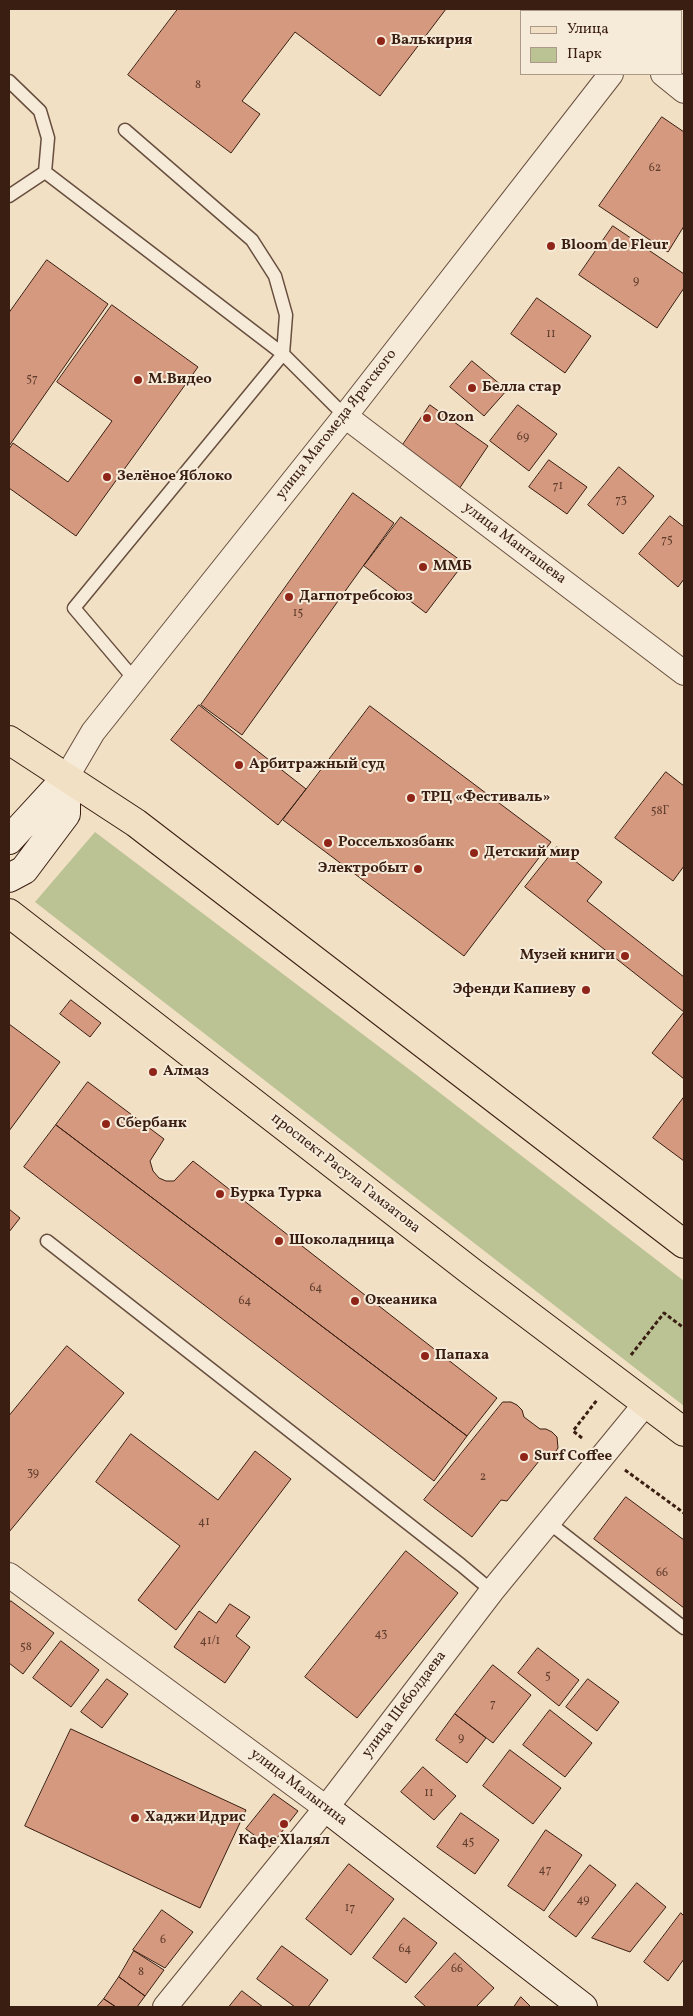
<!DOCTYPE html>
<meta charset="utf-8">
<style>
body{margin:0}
#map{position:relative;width:693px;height:2016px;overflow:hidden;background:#f1e0c4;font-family:Vollkorn,serif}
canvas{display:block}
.frame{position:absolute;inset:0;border:10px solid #3a1e12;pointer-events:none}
.legend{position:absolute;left:520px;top:10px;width:162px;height:65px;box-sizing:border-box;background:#f6ebd9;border:1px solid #ab9989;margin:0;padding:6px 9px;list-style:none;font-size:15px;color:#3a1e12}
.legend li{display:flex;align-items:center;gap:10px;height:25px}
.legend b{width:25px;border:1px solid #ab9989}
</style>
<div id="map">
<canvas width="693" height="2016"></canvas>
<div class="frame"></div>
<ul class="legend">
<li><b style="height:6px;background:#f1e0c4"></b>Улица</li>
<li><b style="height:14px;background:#bbc294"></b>Парк</li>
</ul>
</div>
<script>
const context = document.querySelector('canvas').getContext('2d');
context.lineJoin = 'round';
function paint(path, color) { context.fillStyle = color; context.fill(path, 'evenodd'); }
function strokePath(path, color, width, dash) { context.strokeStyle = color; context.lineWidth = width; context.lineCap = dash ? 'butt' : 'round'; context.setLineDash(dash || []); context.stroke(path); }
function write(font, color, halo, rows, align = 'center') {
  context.font = font + ' Vollkorn,serif'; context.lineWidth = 4; context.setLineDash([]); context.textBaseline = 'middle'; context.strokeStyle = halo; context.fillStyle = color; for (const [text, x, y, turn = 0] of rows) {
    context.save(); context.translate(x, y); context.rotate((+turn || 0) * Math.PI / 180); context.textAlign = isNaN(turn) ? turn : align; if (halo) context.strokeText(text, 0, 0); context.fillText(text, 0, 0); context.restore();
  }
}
const green = new Path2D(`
 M 95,832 L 414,1073 L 684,1281 L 684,1406 L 35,902 Z`);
const building = new Path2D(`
 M 178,9 L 446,9 L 380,96 L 295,32 L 242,101 L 260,114 L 231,153 L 128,75 Z
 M 662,117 L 684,132 L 684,226 L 668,252 L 599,206 Z
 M 613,226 L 684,274 L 684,288 L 657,328 L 579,275 Z
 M 47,260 L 108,304 L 9,446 L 9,313 Z
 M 537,298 L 591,336 L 565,373 L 511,334 Z
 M 112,305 L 198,367 L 76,536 L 9,488 L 9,449 L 13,443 L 68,482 L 112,421 L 57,382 Z
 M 472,361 L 507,390 L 484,416 L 450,387 Z
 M 430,405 L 488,446 L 459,489 L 400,449 Z
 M 518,405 L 557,434 L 529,471 L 490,441 Z
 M 549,460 L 587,487 L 567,514 L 529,487 Z
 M 619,467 L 654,496 L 623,534 L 588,505 Z
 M 353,493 L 394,523 L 242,735 L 201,705 Z
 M 670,516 L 684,527 L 684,579 L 678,587 L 639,554 Z
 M 401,517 L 464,563 L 426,613 L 364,566 Z
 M 199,705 L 306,789 L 278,825 L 171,740 Z
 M 370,706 L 551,842 L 464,956 L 283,820 Z
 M 666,772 L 684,786 L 684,866 L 673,881 L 615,838 Z
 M 557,847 L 602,882 L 587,901 L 684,977 L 684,1079 L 652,1053 L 684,1012 L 525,887 Z
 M 71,1000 L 101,1023 L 90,1037 L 60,1014 Z
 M 9,1024 L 60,1062 L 9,1131 Z
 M 88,1082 L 164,1139 L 150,1161 L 153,1171 L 159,1178 L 166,1181 L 174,1181 L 193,1161 L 497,1398 L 467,1436 L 56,1125 Z
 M 684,1097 L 684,1161 L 653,1138 Z
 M 56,1125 L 467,1436 L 434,1481 L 24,1167 Z
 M 9,1209 L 20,1218 L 9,1232 Z
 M 67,1346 L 124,1393 L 9,1532 L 9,1416 Z
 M 503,1402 L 511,1402 L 517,1405 L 522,1410 L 524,1417 L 540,1429 L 546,1429 L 552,1432 L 557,1437 L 558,1448 L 554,1454 L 548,1457 L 543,1456 L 507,1501 L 501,1500 L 472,1537 L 424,1500 Z
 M 131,1434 L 218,1500 L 255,1451 L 291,1479 L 176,1630 L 138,1600 L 180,1546 L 96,1482 Z
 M 626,1497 L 684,1540 L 684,1608 L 594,1539 Z
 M 406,1551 L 458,1593 L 357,1718 L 305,1677 Z
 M 11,1601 L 54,1633 L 23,1674 L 9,1663 L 9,1604 Z
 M 230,1604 L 250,1617 L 236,1636 L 250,1647 L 225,1683 L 174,1647 L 199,1611 L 216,1623 Z
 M 61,1641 L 99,1670 L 71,1707 L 33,1678 Z
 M 538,1648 L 579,1680 L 559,1706 L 518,1673 Z
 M 493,1665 L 531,1695 L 493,1743 L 455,1714 Z
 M 107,1679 L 128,1694 L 102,1728 L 81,1712 Z
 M 588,1679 L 619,1702 L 597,1731 L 566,1707 Z
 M 550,1710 L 592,1743 L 565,1777 L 523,1745 Z
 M 455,1714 L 486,1738 L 467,1763 L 436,1740 Z
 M 71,1729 L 246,1810 L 200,1908 L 25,1826 Z
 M 510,1750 L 561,1788 L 533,1824 L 483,1786 Z
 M 423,1767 L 456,1796 L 434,1820 L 401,1792 Z
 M 274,1794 L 298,1811 L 270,1847 L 246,1829 Z
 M 461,1813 L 499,1840 L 475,1874 L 437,1847 Z
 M 546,1830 L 582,1855 L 544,1911 L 508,1886 Z
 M 349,1864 L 394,1899 L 351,1955 L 306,1919 Z
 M 590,1865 L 616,1885 L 576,1937 L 549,1917 Z
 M 637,1883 L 666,1907 L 630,1952 L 592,1938 Z
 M 162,1910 L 193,1932 L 165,1968 L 133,1950 Z
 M 681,1913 L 684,1916 L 684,1959 L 668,1981 L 644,1962 Z
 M 404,1918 L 437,1943 L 406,1983 L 373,1958 Z
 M 282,1946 L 328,1980 L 308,2007 L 295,2007 L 257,1979 Z
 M 134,1951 L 164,1970 L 145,1996 L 119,1977 Z
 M 455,1953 L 494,1988 L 476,2007 L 426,2007 L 415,1997 Z
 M 119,1977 L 145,1996 L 137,2007 L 116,2007 L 104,1999 Z
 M 242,1991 L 263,2007 L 229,2007 Z
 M 521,1997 L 531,2007 L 514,2007 Z
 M 104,1999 L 116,2007 L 97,2007 Z`);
const path = new Path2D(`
 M 631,1355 L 664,1313 L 684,1328
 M 582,1438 L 573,1431 L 597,1400
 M 625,1470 L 684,1513`);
const lane = new Path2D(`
 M 9,81 L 40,111 L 48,138 L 45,172
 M 125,130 L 252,240 L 275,276 L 286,315 L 283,354
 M 9,196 L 45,172 L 283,354
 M 135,680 L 74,608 L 283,354 L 345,416
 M 47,1241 L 461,1565 L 492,1591
 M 548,1522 L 684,1628`);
const street = new Path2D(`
 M 577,9 L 581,11
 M 660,11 L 662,9
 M 663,74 L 684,91
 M 345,416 L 684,673
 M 66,778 L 93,732 L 345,416 L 611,74
 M 9,1575 L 326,1808
 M 165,2007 L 326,1808 L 492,1591 L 646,1403`);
const secondary = new Path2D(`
 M 9,840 L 66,778
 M 9,878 L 24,870 L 66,814 L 66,778
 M 326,1808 L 583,2007`);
const primary = new Path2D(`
 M 9,740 L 136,823 L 684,1244
 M 9,913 L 473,1273 L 684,1432`);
const markers = [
 [381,41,5,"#8f2418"],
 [551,246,5,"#8f2418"],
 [138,380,5,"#8f2418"],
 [472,388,5,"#8f2418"],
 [427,418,5,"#8f2418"],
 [107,477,5,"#8f2418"],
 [423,567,5,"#8f2418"],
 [289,597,5,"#8f2418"],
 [239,765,5,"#8f2418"],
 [411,798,5,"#8f2418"],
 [328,843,5,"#8f2418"],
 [474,853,5,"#8f2418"],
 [418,869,5,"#8f2418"],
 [625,956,5,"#8f2418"],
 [586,990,5,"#8f2418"],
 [153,1072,5,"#8f2418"],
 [106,1124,5,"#8f2418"],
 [220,1194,5,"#8f2418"],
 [279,1241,5,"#8f2418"],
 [355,1301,5,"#8f2418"],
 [425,1356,5,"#8f2418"],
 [524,1457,5,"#8f2418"],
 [135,1818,5,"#8f2418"],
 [284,1824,5,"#8f2418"]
];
const numberNames = [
 ["8",198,86],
 ["62",655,169],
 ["9",636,282],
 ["11",551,335],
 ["57",32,380],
 ["69",523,438],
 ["71",558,487],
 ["73",621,501],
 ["75",667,541],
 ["15",298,614],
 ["58Г",660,812],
 ["64",316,1289],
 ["64",245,1302],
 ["39",33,1474],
 ["2",483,1478],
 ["41",204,1523],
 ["66",662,1574],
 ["43",381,1635],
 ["41/1",210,1642],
 ["58",26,1648],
 ["5",548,1677],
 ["7",493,1705],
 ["9",461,1739],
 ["11",429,1794],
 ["45",468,1843],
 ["47",545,1871],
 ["49",583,1901],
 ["17",350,1909],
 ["6",163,1941],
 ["64",405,1950],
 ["66",457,1970],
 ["8",141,1973]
];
const poiNames = [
 ["Валькирия",391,41],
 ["Bloom de Fleur",561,246],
 ["М.Видео",148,380],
 ["Белла стар",482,388],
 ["Ozon",437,418],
 ["Зелёное Яблоко",117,477],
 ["ММБ",433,567],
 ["Дагпотребсоюз",299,597],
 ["Арбитражный суд",249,765],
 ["ТРЦ «Фестиваль»",421,798],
 ["Россельхозбанк",338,843],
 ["Детский мир",484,853],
 ["Электробыт",408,869,"right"],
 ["Музей книги",615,956,"right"],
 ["Эфенди Капиеву",576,990,"right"],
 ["Алмаз",163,1072],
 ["Сбербанк",116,1124],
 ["Бурка Турка",230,1194],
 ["Шоколадница",289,1241],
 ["Океаника",365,1301],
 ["Папаха",435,1356],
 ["Surf Coffee",534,1457],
 ["Хаджи Идрис",145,1818],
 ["Кафе Хlалял",284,1841,"center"]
];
const streetNames = [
 ["улица Магомеда Ярагского",337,425,-52],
 ["улица Манташева",514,544,37],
 ["проспект Расула Гамзатова",345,1174,38],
 ["улица Шеболдаева",405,1705,-53],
 ["улица Малыгина",298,1788,37]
];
paint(green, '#bbc294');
paint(building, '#d5997f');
strokePath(building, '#3a1e12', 1);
strokePath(lane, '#684e3e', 15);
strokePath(street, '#684e3e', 26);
strokePath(secondary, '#3a1e12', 30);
strokePath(primary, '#3a1e12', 30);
strokePath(path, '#3a1e12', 3, [4, 2.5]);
strokePath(lane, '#f6ebd9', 12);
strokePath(street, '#f6ebd9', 24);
strokePath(secondary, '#f6ebd9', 28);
strokePath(primary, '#f1e0c4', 28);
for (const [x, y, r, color] of markers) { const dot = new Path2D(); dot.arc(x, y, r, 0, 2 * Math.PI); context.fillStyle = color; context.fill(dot); strokePath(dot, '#f6ebd9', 2); }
write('12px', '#613d2d', null, numberNames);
write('bold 15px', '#3a1e12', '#f6ebd9', poiNames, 'left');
write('15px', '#3a1e12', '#f6ebd9', streetNames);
</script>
